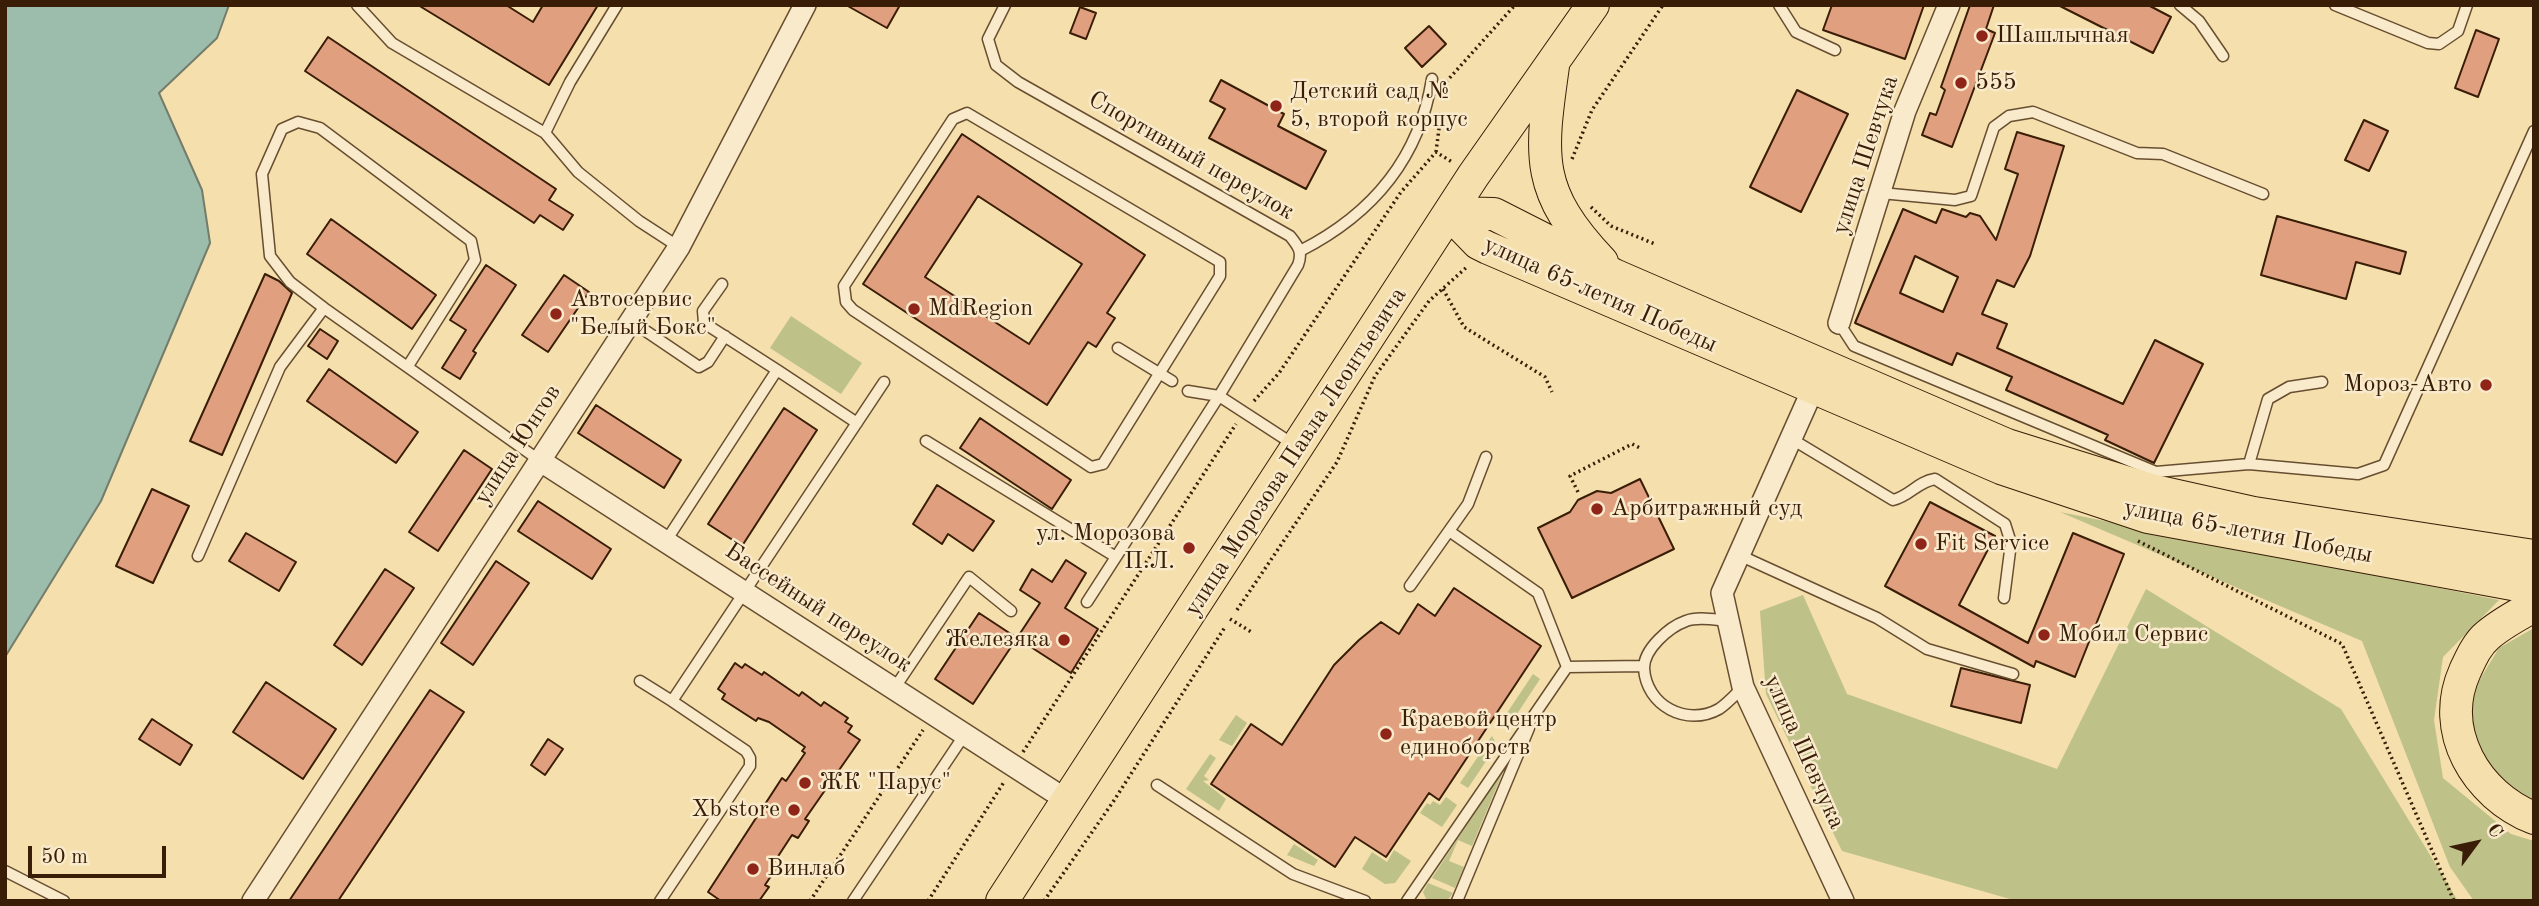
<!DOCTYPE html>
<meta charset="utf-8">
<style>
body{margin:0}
#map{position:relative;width:2539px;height:906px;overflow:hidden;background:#f4dfad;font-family:"Old Standard TT",serif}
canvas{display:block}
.frame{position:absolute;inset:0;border:7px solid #391d07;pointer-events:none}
.north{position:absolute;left:2441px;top:808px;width:70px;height:70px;-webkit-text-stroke:5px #f8eaca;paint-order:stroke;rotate:57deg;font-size:19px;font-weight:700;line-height:28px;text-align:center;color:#391d07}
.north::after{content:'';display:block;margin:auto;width:24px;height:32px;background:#391d07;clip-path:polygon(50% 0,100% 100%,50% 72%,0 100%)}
.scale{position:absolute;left:28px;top:846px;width:138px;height:32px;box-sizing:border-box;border:4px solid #391d07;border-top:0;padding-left:9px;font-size:21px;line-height:24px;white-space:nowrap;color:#391d07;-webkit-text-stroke:5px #f8eaca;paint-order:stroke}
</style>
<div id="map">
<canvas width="2539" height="906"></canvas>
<div class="frame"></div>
<div class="north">С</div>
<div class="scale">50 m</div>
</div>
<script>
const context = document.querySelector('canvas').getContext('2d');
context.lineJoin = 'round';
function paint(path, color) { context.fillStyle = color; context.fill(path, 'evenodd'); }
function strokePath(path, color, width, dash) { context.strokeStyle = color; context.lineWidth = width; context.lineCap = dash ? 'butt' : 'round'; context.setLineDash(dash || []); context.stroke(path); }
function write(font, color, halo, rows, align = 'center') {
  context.font = font + ' "Old Standard TT",serif'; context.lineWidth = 5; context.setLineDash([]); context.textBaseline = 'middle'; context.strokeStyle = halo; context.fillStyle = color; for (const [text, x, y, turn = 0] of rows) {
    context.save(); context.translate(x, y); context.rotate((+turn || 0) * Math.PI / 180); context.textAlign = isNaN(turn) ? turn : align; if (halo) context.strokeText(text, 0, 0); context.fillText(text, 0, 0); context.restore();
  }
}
const green = new Path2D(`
 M 791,316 L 862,363 L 841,394 L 770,348 Z
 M 2060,512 L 2499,600 L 2443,657 L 2434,720 L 2443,778 L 2511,834 L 2534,841 L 2534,901 L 2474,901 L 2450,867 L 2362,641 Z
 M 2146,589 L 2341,709 L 2458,901 L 2017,901 L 1842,851 L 1766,694 L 1760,611 L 1803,595 L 1847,694 L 2057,769 Z
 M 2534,628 L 2534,800 L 2498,779 L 2474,742 L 2468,699 L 2499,648 Z
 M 1533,674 L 1540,679 L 1515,717 L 1503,719 Z
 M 1236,715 L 1247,723 L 1232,746 L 1219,740 Z
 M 1492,736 L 1497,745 L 1468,788 L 1460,783 Z
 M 1210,754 L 1216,758 L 1204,776 L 1209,780 L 1203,781 L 1226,799 L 1219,811 L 1186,789 Z
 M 1505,767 L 1472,846 L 1458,840 L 1449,861 L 1464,867 L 1455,888 L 1432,878 Z
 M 1446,797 L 1457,805 L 1442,827 L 1420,813 L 1427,803 L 1430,805 L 1433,801 L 1440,805 Z
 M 1294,844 L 1318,860 L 1314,866 L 1287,855 Z
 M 1394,850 L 1411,861 L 1395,883 L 1385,884 L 1362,869 L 1372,852 L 1387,862 Z
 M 1428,883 L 1453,893 L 1447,901 L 1427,901 L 1423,892 Z`);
const water = new Path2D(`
 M 5,5 L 229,5 L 217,38 L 159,93 L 202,190 L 210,243 L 101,501 L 5,657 Z`);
const building = new Path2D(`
 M 418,5 L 506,5 L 533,22 L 543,5 L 598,5 L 549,85 Z
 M 846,5 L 900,5 L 887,28 Z
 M 1832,5 L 1924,5 L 1905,59 L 1823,30 Z
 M 1970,5 L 1994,5 L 1986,29 L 1995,33 L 1952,147 L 1922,135 L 1930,113 L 1936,115 L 1945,90 L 1941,87 Z
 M 2058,5 L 2148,5 L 2171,17 L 2153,53 Z
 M 1080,7 L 1096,13 L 1086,39 L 1070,33 Z
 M 1429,26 L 1446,44 L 1422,67 L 1405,48 Z
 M 2476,30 L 2499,39 L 2478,97 L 2455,88 Z
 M 328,37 L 556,189 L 549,200 L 573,215 L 563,230 L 540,215 L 534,223 L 305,71 Z
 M 1221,80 L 1284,114 L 1278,126 L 1326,151 L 1306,189 L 1209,138 L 1225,109 L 1210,101 Z
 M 1797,90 L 1848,114 L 1801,212 L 1750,187 Z
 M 2364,120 L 2388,131 L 2369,171 L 2345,160 Z
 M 2017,132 L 2064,146 L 2030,256 L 2014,287 L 1997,280 L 1982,314 L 2007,324 L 1997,348 L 2123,404 L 2155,340 L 2203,364 L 2154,463 L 2105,440 L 2108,435 L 2006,390 L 2012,377 L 1957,353 L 1952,365 L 1855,323 L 1903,209 L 1936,223 L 1942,209 L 1966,217 L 1970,213 L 1980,216 L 1996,240 L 2018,174 L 2005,169 ZM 1915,256 L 1958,277 L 1943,312 L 1900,293 Z
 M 962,134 L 1145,255 L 1107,313 L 1115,318 L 1096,347 L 1088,342 L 1047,405 L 863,284 ZM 978,196 L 1082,264 L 1029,344 L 925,277 Z
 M 2277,216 L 2406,252 L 2400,274 L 2356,262 L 2346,299 L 2261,275 Z
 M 331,219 L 436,295 L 412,329 L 307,254 Z
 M 486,265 L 516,285 L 473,351 L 476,353 L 460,379 L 442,368 L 466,330 L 450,320 Z
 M 265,274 L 279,281 L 292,293 L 222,455 L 190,441 Z
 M 564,275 L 589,292 L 548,352 L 522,335 Z
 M 320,329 L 338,341 L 327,359 L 308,346 Z
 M 329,369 L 418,432 L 396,463 L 307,401 Z
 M 596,405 L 681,460 L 664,488 L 578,433 Z
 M 784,408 L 817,430 L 742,546 L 708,524 Z
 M 980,418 L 1071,480 L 1052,509 L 960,448 Z
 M 464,450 L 492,469 L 438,551 L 409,532 Z
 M 1640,479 L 1674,549 L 1572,598 L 1538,528 L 1570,512 L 1578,500 L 1597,491 L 1611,493 Z
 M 937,485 L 994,521 L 973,551 L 948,534 L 942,544 L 913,524 Z
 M 152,489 L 189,506 L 153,583 L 116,566 Z
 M 538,501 L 611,549 L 592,579 L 518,531 Z
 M 1930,502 L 1995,536 L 1959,605 L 2028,643 L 2073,533 L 2124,554 L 2075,677 L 2036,661 L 2034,667 L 1885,586 Z
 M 246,533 L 296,562 L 279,591 L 229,561 Z
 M 1066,560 L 1086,573 L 1065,608 L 1098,629 L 1071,673 L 1017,638 L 1040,603 L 1020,590 L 1032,569 L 1052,582 Z
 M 496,561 L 529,583 L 473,665 L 441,643 Z
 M 385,569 L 414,588 L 362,665 L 334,645 Z
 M 1454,588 L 1541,646 L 1439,800 L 1429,793 L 1386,857 L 1355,837 L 1335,867 L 1211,784 L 1251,724 L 1282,745 L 1334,665 L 1359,640 L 1381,622 L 1399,634 L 1418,604 L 1435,616 Z
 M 979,613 L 1017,638 L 973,704 L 935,679 Z
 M 735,663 L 742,668 L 745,664 L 762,675 L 764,672 L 799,696 L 802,692 L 821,706 L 824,702 L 848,718 L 845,722 L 852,726 L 848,732 L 860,740 L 805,819 L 809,821 L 798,838 L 792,835 L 773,864 L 777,867 L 765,885 L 769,887 L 759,901 L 721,901 L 708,892 L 782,778 L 786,781 L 805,753 L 802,751 L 805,747 L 769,722 L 758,718 L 756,721 L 722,699 L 725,694 L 718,689 Z
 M 1961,668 L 2030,685 L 2021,723 L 1951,706 Z
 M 266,682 L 336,729 L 303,779 L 233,732 Z
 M 430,690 L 464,712 L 338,901 L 289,901 Z
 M 152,719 L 192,745 L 180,765 L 139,739 Z
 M 548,739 L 563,749 L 545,775 L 531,765 Z`);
const path = new Path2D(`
 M 1446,82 L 1515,5
 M 1436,152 L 1441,113
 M 1572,159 L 1592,110 L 1663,5
 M 1591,207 L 1611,226 L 1655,244
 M 1443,289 L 1464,327 L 1545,377 L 1552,392
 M 1254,401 L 1279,373 L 1401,192 L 1436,152 L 1452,162
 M 1578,492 L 1570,476 L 1632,444 L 1642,449
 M 2138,541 L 2342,644 L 2454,901
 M 1237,610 L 1337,462 L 1375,376 L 1429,301 L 1468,266
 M 1230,619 L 1253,633
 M 1023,752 L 1236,424
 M 810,901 L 923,730
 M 928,901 L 1004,782
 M 1044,901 L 1113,802 L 1225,627`);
const service = new Path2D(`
 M 357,5 L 392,43 L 545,133 L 578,172 L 639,221 L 679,247
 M 1005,5 L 988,39 L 996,65 L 1018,82 L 1290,236 C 1298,246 1303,252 1298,265 L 1219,396 L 1296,446
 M 1779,5 L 1796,32 L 1835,50
 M 2180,5 L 2199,21 L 2223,56
 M 2335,5 L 2428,43 L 2439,44 L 2458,31 L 2467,5
 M 967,113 L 1220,262 L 1220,276 L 1103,464 L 1091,467 L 853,310 L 846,302 L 844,286 L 953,119 Z
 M 545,133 L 570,82 L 617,5
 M 1881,193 L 1955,200 L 1971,196 L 1994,127 L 2009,116 L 2033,112 L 2137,153 L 2163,154 L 2263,194
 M 1300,251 C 1373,214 1419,159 1432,79
 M 722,284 L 703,311 L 704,323 L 777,370
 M 324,308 L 290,282 L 270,256 L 262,174 L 282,129 L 298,122 L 320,128 L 471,241 L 475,260 L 408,366
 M 631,321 L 699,367 L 708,362 L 725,336
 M 1839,323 L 1854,346 L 2156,472 L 2249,464 L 2268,399 L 2289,387 L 2322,382
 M 1118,348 L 1172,381
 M 1790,438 L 1893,500 C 1910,496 1917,482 1935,479 L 2005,524 L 2011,543 L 2004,598
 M 926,441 L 1116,557 L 1219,396 L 1188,391
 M 2249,464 L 2358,474 L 2384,465 L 2534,131
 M 1449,531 L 1538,593 L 1567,667
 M 666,541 L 777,370 L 857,423
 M 1739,555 L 1877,618 L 1927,649 L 2013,674
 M 198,556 L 280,367 L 324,308 L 539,460
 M 1410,586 L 1468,504 L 1486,457
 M 1087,602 L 1116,557
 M 1729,621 C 1716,620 1698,616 1686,621 C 1669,627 1644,649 1644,668 C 1646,706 1687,727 1719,709 C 1727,704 1736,694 1743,687
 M 640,681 L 672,701
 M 894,689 L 969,577 L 1011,611
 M 1157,785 L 1293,874 L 1365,901
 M 5,871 L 64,901
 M 660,901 L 750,766 L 750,758 L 746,751 L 672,701 L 884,382
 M 853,901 L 965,734
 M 1407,901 L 1567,667 L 1644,666
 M 1457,901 L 1529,728`);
const minor = new Path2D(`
 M 1839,323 L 1905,111 L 1949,5
 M 1813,389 L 1722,593 L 1743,687 L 1843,901
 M 539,460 L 1068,801
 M 253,901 L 679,247 L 805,5`);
const primary = new Path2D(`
 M 1553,66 C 1540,158 1535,191 1602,262
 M 1449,213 L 1478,243 L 1488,248 L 2001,468 L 2148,517 L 2534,588
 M 1449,213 L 1494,214 L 1614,275 L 2007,445 L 2151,490 L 2254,513 L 2534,556
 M 2534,606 C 2519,614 2501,624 2488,635 C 2477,644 2471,658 2465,671 C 2438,731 2476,795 2534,818
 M 1002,901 L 1473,176 L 1593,5`);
const markers = [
 [1982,36,7,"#8f2418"],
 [1961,83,7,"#8f2418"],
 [1276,106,7,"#8f2418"],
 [914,309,7,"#8f2418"],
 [556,314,7,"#8f2418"],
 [2486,385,7,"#8f2418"],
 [1597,509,7,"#8f2418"],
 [1921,544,7,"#8f2418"],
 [1189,548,7,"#8f2418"],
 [2044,635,7,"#8f2418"],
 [1064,640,7,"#8f2418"],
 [1386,734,7,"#8f2418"],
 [805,783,7,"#8f2418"],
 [794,810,7,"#8f2418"],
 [753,869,7,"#8f2418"]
];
const poiNames = [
 ["Шашлычная",1996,36],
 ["555",1975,83],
 ["Детский сад №",1290,92],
 ["5, второй корпус",1290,120],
 ["Автосервис",570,300],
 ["\"Белый Бокс\"",570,328],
 ["MdRegion",928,309],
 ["Мороз-Авто",2472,385,"right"],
 ["Арбитражный суд",1611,509],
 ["ул. Морозова",1175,534,"right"],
 ["П.Л.",1175,562,"right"],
 ["Fit Service",1935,544],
 ["Мобил Сервис",2058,635],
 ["Железяка",1050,640,"right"],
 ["Краевой центр",1400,720],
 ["единоборств",1400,748],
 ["ЖК \"Парус\"",819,783],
 ["Xb store",780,810,"right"],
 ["Винлаб",767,869]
];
const streetNames = [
 ["улица Шевчука",1866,155,-72],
 ["Спортивный переулок",1191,156,30],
 ["улица 65-летия Победы",1600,295,24],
 ["улица Юнгов",518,445,-57],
 ["улица Морозова Павла Леонтьевича",1296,452,-57],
 ["улица 65-летия Победы",2248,532,11],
 ["Бассейный переулок",818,608,33],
 ["улица Шевчука",1804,752,66]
];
paint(green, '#bec188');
paint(water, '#9cbcac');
strokePath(water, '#747c6a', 2);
paint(building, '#e09f7e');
strokePath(building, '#391d07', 2);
strokePath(service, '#684e30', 13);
strokePath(minor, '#684e30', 24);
strokePath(primary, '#391d07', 34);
strokePath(path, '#391d07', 3.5, [2, 3.5]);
strokePath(service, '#f8eaca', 10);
strokePath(minor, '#f8eaca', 21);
strokePath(primary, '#f4dfad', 32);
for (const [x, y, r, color] of markers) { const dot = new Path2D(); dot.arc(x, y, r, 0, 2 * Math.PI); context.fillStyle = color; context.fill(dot); strokePath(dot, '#f8eaca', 2.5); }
write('24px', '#391d07', '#f8eaca', poiNames, 'left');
write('24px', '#391d07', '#f8eaca', streetNames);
</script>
